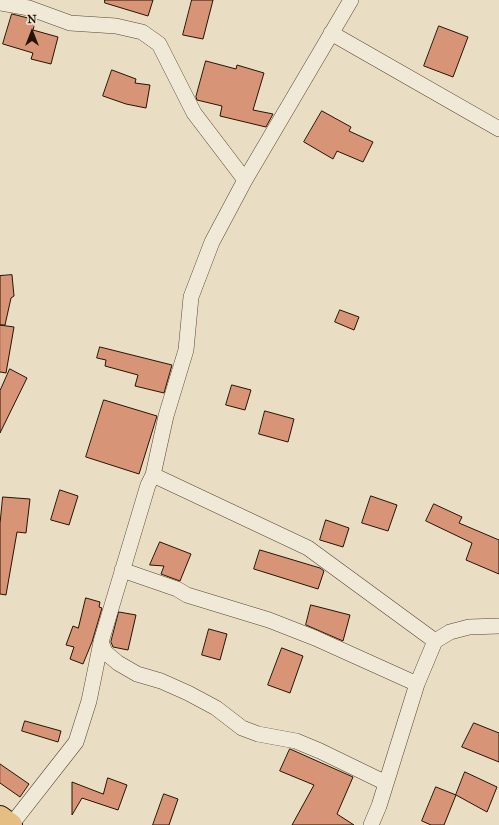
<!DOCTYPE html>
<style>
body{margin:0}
#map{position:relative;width:499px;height:825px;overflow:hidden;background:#e9ddc3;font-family:"IM FELL Great Primer",serif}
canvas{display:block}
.north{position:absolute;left:12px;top:12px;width:40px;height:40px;-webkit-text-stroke:3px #f1e9d8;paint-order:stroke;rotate:0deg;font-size:11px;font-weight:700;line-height:16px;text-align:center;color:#251402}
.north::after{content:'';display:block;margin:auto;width:14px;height:18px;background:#251402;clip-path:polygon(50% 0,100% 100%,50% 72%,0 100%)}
</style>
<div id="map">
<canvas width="499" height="825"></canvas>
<div class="north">N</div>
</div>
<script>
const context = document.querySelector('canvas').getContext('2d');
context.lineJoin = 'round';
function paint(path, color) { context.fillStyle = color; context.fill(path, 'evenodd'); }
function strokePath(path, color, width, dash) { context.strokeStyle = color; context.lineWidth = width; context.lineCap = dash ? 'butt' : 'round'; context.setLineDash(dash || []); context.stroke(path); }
const building = new Path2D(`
 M 105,0 L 153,0 L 148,16 L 105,3 Z
 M 192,0 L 213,0 L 203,39 L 183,35 Z
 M 12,14 L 36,20 L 33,30 L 58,37 L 51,64 L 31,59 L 33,53 L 3,44 Z
 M 439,26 L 468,37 L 453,77 L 424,66 Z
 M 206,61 L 236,69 L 237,65 L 264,73 L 253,110 L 273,114 L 266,127 L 220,116 L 222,106 L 197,100 L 196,97 Z
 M 112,70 L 136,79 L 135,83 L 150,85 L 146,108 L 126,104 L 103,96 Z
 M 322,111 L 351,127 L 349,131 L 373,142 L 363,162 L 337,151 L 333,159 L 304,142 Z
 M 12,275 L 14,296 L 11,298 L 5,325 L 0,325 L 0,276 Z
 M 340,310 L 359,317 L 354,330 L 335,322 Z
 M 0,325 L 14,327 L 6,373 L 0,372 Z
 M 100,347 L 172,365 L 164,393 L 135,386 L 138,375 L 105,366 L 106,360 L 97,358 Z
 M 10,369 L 27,378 L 0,433 L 0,391 Z
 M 232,385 L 251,390 L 245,410 L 226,405 Z
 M 104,400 L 157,416 L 139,474 L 86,457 Z
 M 265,411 L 294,419 L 288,442 L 259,434 Z
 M 60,490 L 78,496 L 69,525 L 51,520 Z
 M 371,496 L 397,505 L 388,531 L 362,523 Z
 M 3,497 L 30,499 L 26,533 L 17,532 L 6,595 L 0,594 L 0,524 Z
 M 434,504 L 462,517 L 459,523 L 499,540 L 499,574 L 466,560 L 472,543 L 426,521 Z
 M 326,520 L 349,528 L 343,547 L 320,540 Z
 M 160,542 L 191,554 L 180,581 L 161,574 L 164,566 L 150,565 Z
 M 260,550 L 320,568 L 324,571 L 318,589 L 254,569 Z
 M 86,598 L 100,602 L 99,607 L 102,608 L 92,642 L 83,664 L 70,659 L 74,647 L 66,645 L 73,626 L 78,628 Z
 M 311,605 L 350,615 L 343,641 L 306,625 Z
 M 119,612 L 136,615 L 128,650 L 113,647 L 111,642 Z
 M 209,629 L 227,634 L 220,660 L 202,655 Z
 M 282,648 L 303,656 L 290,693 L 268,685 Z
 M 25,721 L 61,731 L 58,742 L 22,731 Z
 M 474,723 L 499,733 L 499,762 L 462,747 Z
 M 290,749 L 353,777 L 337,814 L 354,825 L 292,825 L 314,785 L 280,771 Z
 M 0,764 L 29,784 L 20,797 L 0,783 Z
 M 465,772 L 497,787 L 487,812 L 456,795 Z
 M 108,778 L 127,785 L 118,810 L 82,798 L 72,815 L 72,782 L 103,794 Z
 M 436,787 L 456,795 L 444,825 L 431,825 L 422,821 Z
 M 164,794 L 178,799 L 169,825 L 153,825 Z`);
const street = new Path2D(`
 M 0,3 L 29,8 L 70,23 L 116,26 L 142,32 L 159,44 L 194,113 L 245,180
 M 331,33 L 499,129
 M 153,475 L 308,548 L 435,641
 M 122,570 L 177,589 L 187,595 L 269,620 L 315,638 L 417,684
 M 101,642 L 105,652 L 118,663 L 137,674 L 161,681 L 188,693 L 216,708 L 242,728 L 258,734 L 296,741 L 320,751 L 386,783
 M 11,825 L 76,742 L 89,701 L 101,642 L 148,485 L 153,475 L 166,416 L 186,350 L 191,297 L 212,242 L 245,180 L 351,0
 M 371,825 L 379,806 L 417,684 L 435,641 L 450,632 L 469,627 L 499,626`);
const highway = new Path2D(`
 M 0,817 L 11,825`);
paint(building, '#d89476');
strokePath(building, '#251402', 1);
strokePath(street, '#564632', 16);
strokePath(highway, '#251402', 24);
strokePath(street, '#f1e9d8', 15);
strokePath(highway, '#e4be82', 22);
</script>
